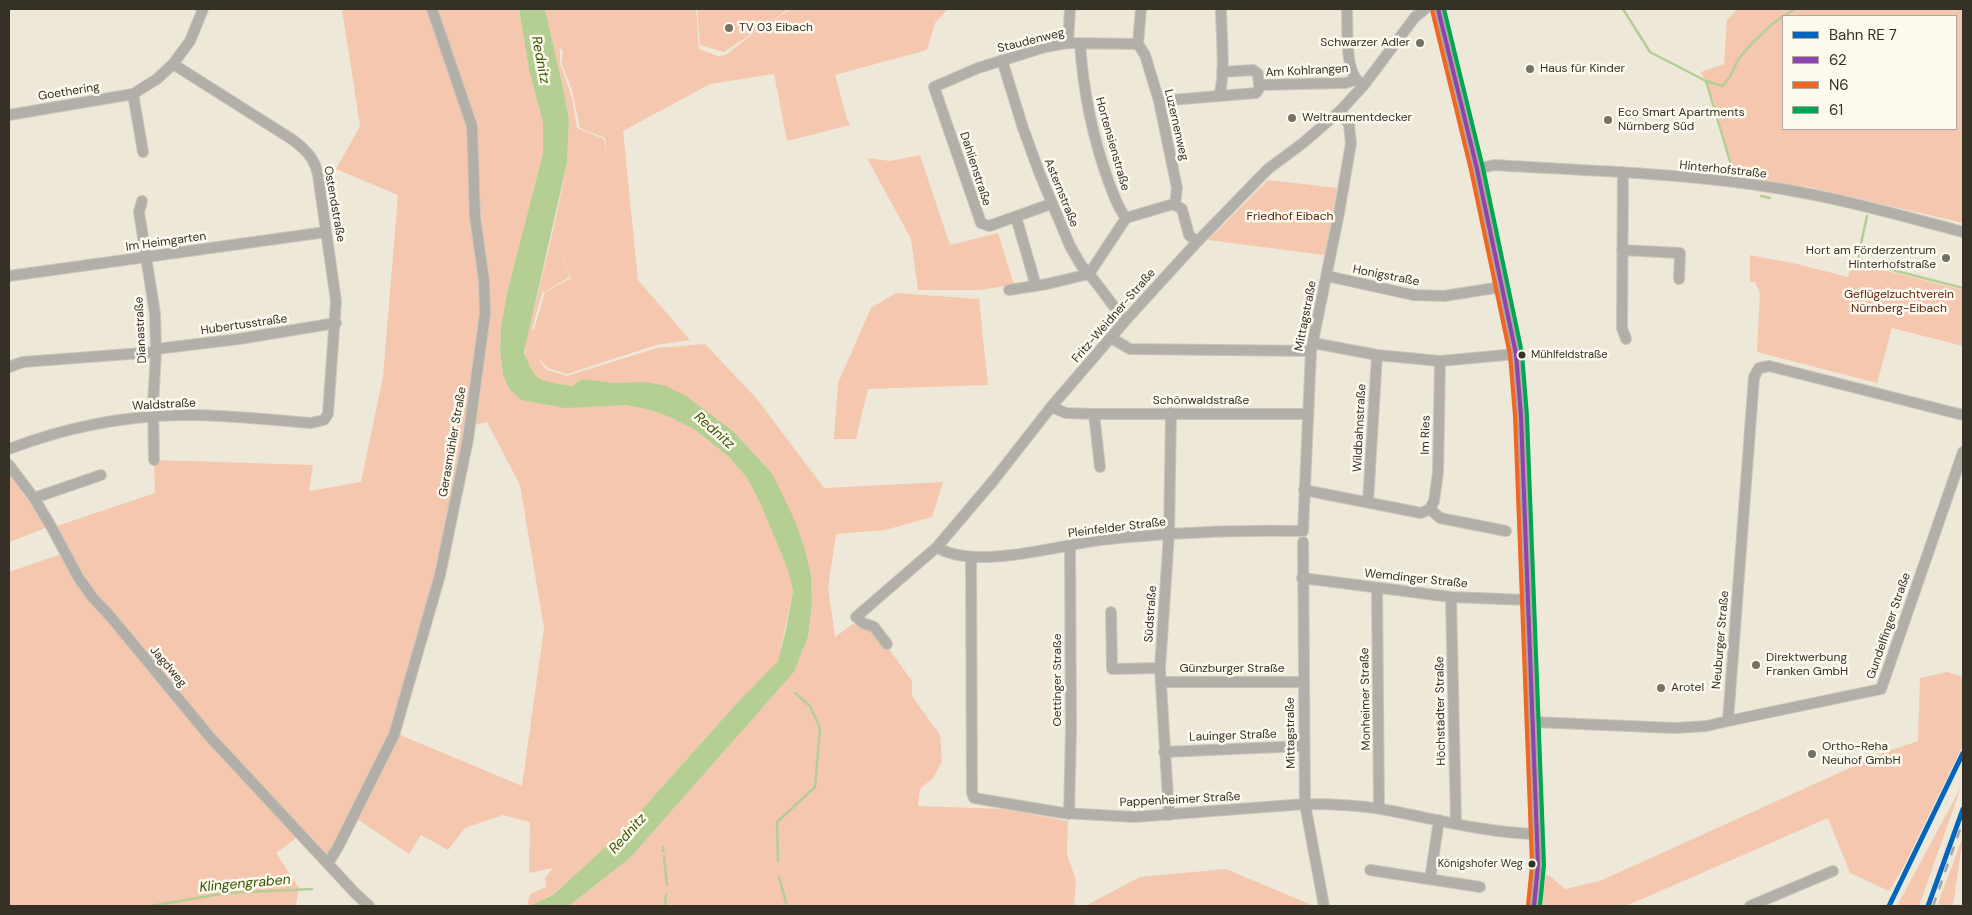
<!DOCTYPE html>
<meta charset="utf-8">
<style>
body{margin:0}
#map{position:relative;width:1972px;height:915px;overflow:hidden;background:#eee8d9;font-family:"DM Sans",sans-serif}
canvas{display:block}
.frame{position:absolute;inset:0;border:10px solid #353127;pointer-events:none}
.legend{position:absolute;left:1782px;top:15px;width:175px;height:115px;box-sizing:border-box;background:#fdf9ee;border:1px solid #ada99e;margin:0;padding:6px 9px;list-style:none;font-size:15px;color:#353127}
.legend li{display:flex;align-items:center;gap:10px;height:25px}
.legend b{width:25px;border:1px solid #ada99e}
</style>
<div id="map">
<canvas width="1972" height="915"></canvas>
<div class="frame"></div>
<ul class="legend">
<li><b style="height:6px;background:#0065bd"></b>Bahn RE 7</li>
<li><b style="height:6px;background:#8e44ad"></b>62</li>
<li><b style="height:6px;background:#f26522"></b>N6</li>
<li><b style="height:6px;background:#00a651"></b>61</li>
</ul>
</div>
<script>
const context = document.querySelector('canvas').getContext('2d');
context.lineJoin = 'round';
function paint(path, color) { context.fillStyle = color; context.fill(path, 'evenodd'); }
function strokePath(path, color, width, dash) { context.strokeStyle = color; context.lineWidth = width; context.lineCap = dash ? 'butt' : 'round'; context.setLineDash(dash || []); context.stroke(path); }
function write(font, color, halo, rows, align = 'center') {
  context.font = font + ' "DM Sans",sans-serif'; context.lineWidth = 5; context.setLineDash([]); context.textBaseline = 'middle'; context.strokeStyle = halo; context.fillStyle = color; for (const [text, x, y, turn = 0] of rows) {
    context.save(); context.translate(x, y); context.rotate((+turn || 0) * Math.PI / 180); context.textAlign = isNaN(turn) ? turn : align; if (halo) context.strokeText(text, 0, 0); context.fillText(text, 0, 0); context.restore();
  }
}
const green = new Path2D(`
 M 342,9 L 519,9 L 529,70 L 543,123 L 543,153 L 507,293 L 501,327 L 500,351 L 503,375 L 509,389 L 521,400 L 625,405 L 651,410 L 672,418 L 695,430 L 729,457 L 747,478 L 761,505 L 788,570 L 793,591 L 778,661 L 736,704 L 621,833 L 584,868 L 552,895 L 529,906 L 527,906 L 530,894 L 546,887 L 545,878 L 553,868 L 529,873 L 530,822 L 503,815 L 465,828 L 448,850 L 421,835 L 409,854 L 357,819 L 327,861 L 299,836 L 276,853 L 299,888 L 296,906 L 9,906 L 9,572 L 61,554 L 75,582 L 121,624 L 85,579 L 57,526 L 155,493 L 154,460 L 313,465 L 309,491 L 361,482 L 383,377 L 398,195 L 336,169 L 360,126 ZM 487,422 L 520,485 L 544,628 L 522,786 L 398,734 L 436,578 L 467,427 Z
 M 545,9 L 696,9 L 699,49 L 718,56 L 726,55 L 755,32 L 791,9 L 948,9 L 935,23 L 927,50 L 835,75 L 846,116 L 850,125 L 787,141 L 774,74 L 710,84 L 623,131 L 638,280 L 690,340 L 656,345 L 567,374 L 548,368 L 541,361 L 547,350 L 540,362 L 547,370 L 567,376 L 657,348 L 705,344 L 757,399 L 824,488 L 943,482 L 932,517 L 885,530 L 836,534 L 828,587 L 835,637 L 853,624 L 879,635 L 912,681 L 912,696 L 940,735 L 942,761 L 933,778 L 920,789 L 918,806 L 1004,809 L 1068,821 L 1067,855 L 1076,880 L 1074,906 L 569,906 L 630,858 L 794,672 L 808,637 L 812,603 L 811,576 L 770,471 L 733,431 L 686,396 L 614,383 L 582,379 L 572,386 C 562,384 549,384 540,380 C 527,375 524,353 526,341 L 554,227 L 567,163 L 569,120 L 564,92 ZM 560,47 L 563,52 L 561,62 L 572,90 L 580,128 L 605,138 L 607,154 L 604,139 L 577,128 L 572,98 L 560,63 ZM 558,247 L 571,278 L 545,292 L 534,330 L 532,329 L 542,293 L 570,277 Z
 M 697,9 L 789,9 L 724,52 L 700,45 Z
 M 1738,9 L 1963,9 L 1963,223 L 1809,187 L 1735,179 L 1713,98 L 1701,72 L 1724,64 L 1727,20 ZM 1783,16 L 1956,16 L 1956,129 L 1783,129 Z
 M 920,155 L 950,245 L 998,233 L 1014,285 L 979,290 L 918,290 L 911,239 L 867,158 L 890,161 Z
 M 1268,180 L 1337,188 L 1325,255 L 1208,240 Z
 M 1750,255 L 1797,264 L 1848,277 L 1852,262 L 1963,290 L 1963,346 L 1892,328 L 1877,383 L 1757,352 L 1760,293 L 1755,282 L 1750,282 Z
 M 896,293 L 979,299 L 988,385 L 868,389 L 856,439 L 834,439 L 838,383 L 871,308 Z
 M 9,475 L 48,527 L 9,542 Z
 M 1947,672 L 1963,677 L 1963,745 L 1903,868 L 1889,891 L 1850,873 L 1828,818 L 1626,906 L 1543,906 L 1542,889 L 1544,874 L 1550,876 L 1565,889 L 1600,881 L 1883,753 L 1918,741 L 1920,678 Z
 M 1961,787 L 1919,906 L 1897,906 Z
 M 1963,837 L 1953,906 L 1937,906 Z
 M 1226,869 L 1314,906 L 1085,906 L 1140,877 Z`);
const water = new Path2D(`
 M 519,9 L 545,9 L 564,92 L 569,120 L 567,163 L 524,352 C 536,385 540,380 572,386 L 582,379 L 614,383 L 646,382 L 666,386 L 686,396 L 733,431 L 770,471 L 775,479 L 795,521 L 804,546 L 811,576 L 812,603 L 808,637 L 794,672 L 630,858 L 569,906 L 529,906 L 553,895 L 621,833 L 736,704 L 778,661 L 786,629 L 793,591 L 788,570 L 761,505 L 747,478 L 729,457 L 695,430 L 672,418 L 651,410 L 625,405 L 565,408 L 521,400 L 509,389 L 503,375 L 500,351 L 501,327 L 507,293 L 543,153 L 543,123 L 529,70 Z`);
const stream = new Path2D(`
 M 1623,9 L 1650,52 L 1706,81 L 1722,86 C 1731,79 1733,69 1738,60 C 1746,48 1771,24 1783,16
 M 1784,16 L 1795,9
 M 1706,81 L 1732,168
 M 1761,196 L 1770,198
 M 1857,262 L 1867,216
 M 1865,263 L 1963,288
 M 663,847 L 663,851
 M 664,856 L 667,885
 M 778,861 L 777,822 L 815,787 L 820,728 L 810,706 L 795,693
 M 779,877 L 787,906
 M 151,906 L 226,893 L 312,889
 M 665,906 L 666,894`);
const minor = new Path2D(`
 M 1141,9 L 1138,44 L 1145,55 L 1159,101 L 1177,188 L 1175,205
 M 1347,9 C 1348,27 1344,74 1361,83
 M 1068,43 L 1070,9
 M 1080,43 C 1083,90 1092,135 1108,180 C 1113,193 1117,207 1126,218
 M 1002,60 L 1023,128 L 1039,172 L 1070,246 L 1081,265 L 1094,280 L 1125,321
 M 1222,72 L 1253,70 L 1258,74 L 1259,85
 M 133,94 L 143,152
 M 1219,96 C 1226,74 1221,33 1221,9
 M 1159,101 L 1256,93 L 1259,89 L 1259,85 L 1345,83 L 1356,80
 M 9,115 L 133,94 L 157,79 L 173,64 L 190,41 L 203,9
 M 1477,169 L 1494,165 C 1590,171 1687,173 1782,189 C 1843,199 1903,216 1963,232
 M 1623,172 L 1622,328 L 1626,339
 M 142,201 L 139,212 L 155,314 L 156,352 L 153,405 L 154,460
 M 1051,204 L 989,226 L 981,223 L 934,87 L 978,68 L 1045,47 L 1068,43 L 1138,44
 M 1175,205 L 1182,209 L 1189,235 L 1197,242
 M 1016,217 L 1036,286
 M 1622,250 L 1680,253 L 1679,279
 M 9,276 L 326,232
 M 1327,276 L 1413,295 L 1444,296 L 1501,287
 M 1009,290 L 1047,284 L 1089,274 L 1126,218 L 1170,205 L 1175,205
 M 1111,338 L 1130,349 L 1311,351
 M 1313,343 L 1377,355 L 1440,361 L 1516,354
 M 156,349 L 239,339 L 336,323
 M 9,367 L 23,362 L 156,352
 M 1051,407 L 1066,413 L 1094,414 L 1308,414
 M 1094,414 L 1100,467
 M 9,449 C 64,428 121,416 181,415 C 224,414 268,420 311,423 L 324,420 L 328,414 L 336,301 L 318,175 C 315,159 306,150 293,140 L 173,64
 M 9,465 L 34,498 L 52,528 L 78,577 L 93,598 L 110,616 L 210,737 L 355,893 L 369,906
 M 1304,490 L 1421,513 L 1430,509 L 1434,501 L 1438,472 L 1440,361
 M 34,498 L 101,475
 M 1368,502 L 1377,355
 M 1430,509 L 1440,518 L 1506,531
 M 1303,542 L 1305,804 L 1324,906
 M 937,547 C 971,570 1054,547 1093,541 C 1118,537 1144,536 1169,534 C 1214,531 1258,530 1303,531 L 1311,351 L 1339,213 L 1351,143 L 1349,125 L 1345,118 L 1339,112
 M 971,557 L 972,793 L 974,798 L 1063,813 L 1134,817 L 1305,804 C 1330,804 1356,805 1381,809 C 1432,818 1485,833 1537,834
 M 1302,578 L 1451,597 L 1528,600
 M 1377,588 L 1379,809
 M 1451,597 L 1456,823
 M 1111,612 L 1112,669 L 1160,668
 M 887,644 L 874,627 L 863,623 L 856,617 L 937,547 L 993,481 L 1051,407 L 1125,321 L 1197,242 L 1268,169 L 1303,143 L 1341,110 L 1364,85 L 1415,17 L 1425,9
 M 1161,682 L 1303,682
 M 1728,721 L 1881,689 L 1963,452
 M 1533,722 L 1675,728 L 1707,726 L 1728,721 L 1754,377 L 1759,368 L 1769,366 L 1963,415
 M 1164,752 L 1303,746
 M 1069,814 L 1071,729 L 1070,546
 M 1169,815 L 1160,668 L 1169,534 L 1171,413
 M 328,863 L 338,847 L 394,735 L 440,575 L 468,439 L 485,314 L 484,281 L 475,217 L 472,126 L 432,9
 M 1370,870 L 1480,887
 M 1430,879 L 1439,820
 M 1750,906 L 1833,871`);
const major = new Path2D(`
 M 1438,9 L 1477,169 L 1516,354 L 1521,416 L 1538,865 L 1534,906`);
const rail = new Path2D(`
 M 1933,906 L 1963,821`);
const bus1 = new Path2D(`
 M 1438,9 L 1477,169 L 1516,354 L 1521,416 L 1538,865 L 1534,906`);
const bus2 = new Path2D(`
 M 1432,10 L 1471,170 L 1510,355 L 1515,416 L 1532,865 L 1528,905`);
const bus3 = new Path2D(`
 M 1444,9 L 1483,168 L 1522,353 L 1527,416 L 1544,865 L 1540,906`);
const rail1 = new Path2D(`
 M 1889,906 L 1963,753
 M 1928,906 L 1963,809`);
const markers = [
 [729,28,5,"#767165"],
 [1420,43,5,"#767165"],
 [1530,69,5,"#767165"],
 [1292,118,5,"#767165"],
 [1608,120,5,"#767165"],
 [1946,258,5,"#767165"],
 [1522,355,4.5,"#353127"],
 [1756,665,5,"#767165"],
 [1661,688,5,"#767165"],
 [1812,754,5,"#767165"],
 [1532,864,4.5,"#353127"]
];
const busNames = [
 ["Mühlfeldstraße",1531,355],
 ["Königshofer Weg",1523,864,"right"]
];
const poiNames = [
 ["TV 03 Eibach",739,28],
 ["Schwarzer Adler",1410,43,"right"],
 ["Haus für Kinder",1540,69],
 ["Eco Smart Apartments",1618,113],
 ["Nürnberg Süd",1618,127],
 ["Weltraumentdecker",1302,118],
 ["Hort am Förderzentrum",1936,251,"right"],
 ["Hinterhofstraße",1936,265,"right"],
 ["Direktwerbung",1766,658],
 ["Franken GmbH",1766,672],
 ["Arotel",1671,688],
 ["Ortho-Reha",1822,747],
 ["Neuhof GmbH",1822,761]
];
const streetNames = [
 ["Staudenweg",1031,41,-14],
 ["Am Kohlrangen",1307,71,-3],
 ["Goethering",69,92,-9],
 ["Luzernenweg",1176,125,77],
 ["Hortensienstraße",1112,144,74],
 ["Dahlienstraße",975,169,72],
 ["Hinterhofstraße",1723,170,6],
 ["Asternstraße",1061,193,68],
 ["Ostendstraße",334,204,80],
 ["Im Heimgarten",166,242,-8],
 ["Honigstraße",1386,276,11],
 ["Fritz-Weidner-Straße",1114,316,-49],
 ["Mittagstraße",1306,316,-79],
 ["Hubertusstraße",244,325,-8],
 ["Dianastraße",141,330,-93],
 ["Schönwaldstraße",1201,401],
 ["Waldstraße",164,405,-3],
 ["Wildbahnstraße",1360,428,-87],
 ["Im Ries",1426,435,-89],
 ["Gerasmühler Straße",453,442,-80],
 ["Pleinfelder Straße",1117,528,-7],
 ["Wemdinger Straße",1416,579,6],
 ["Südstraße",1151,614,-86],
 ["Gundelfinger Straße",1889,626,-71],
 ["Neuburger Straße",1721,640,-85],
 ["Jagdweg",168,667,50],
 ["Günzburger Straße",1232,669],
 ["Oettinger Straße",1058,680,-90],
 ["Monheimer Straße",1366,699,-91],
 ["Höchstädter Straße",1441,711,-91],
 ["Mittagstraße",1291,733,-91],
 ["Lauinger Straße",1233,736,-2],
 ["Pappenheimer Straße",1180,800,-3]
];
const parkNames = [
 ["Friedhof Eibach",1290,217],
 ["Geflügelzuchtverein",1899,295],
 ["Nürnberg-Eibach",1899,309]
];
const waterNames = [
 ["Rednitz",540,60,79],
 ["Rednitz",714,431,41],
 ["Rednitz",628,834,-48],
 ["Klingengraben",245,884,-5]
];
paint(green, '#f5c7ae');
paint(water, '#b5ce94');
strokePath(stream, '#b5ce94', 2.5);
strokePath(minor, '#cbc6bb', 12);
strokePath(major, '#cbc6bb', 15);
strokePath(minor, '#b2afa9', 10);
strokePath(major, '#ada79e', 12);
strokePath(rail, '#aaa69e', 2.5, [9, 9]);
strokePath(bus1, '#8e44ad', 4);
strokePath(bus2, '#f26522', 4);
strokePath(bus3, '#00a651', 4);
strokePath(rail1, '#0065bd', 5);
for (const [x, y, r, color] of markers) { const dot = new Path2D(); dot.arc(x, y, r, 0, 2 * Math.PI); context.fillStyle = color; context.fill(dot); strokePath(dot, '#fdf9ee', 2); }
write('11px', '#353127', '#fdf9ee', busNames, 'left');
write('12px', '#353127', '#fdf9ee', poiNames, 'left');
write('12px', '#353127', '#fdf9ee', streetNames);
write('12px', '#58250b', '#fdf9ee', parkNames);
write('italic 14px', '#365600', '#fdf9ee', waterNames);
</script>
